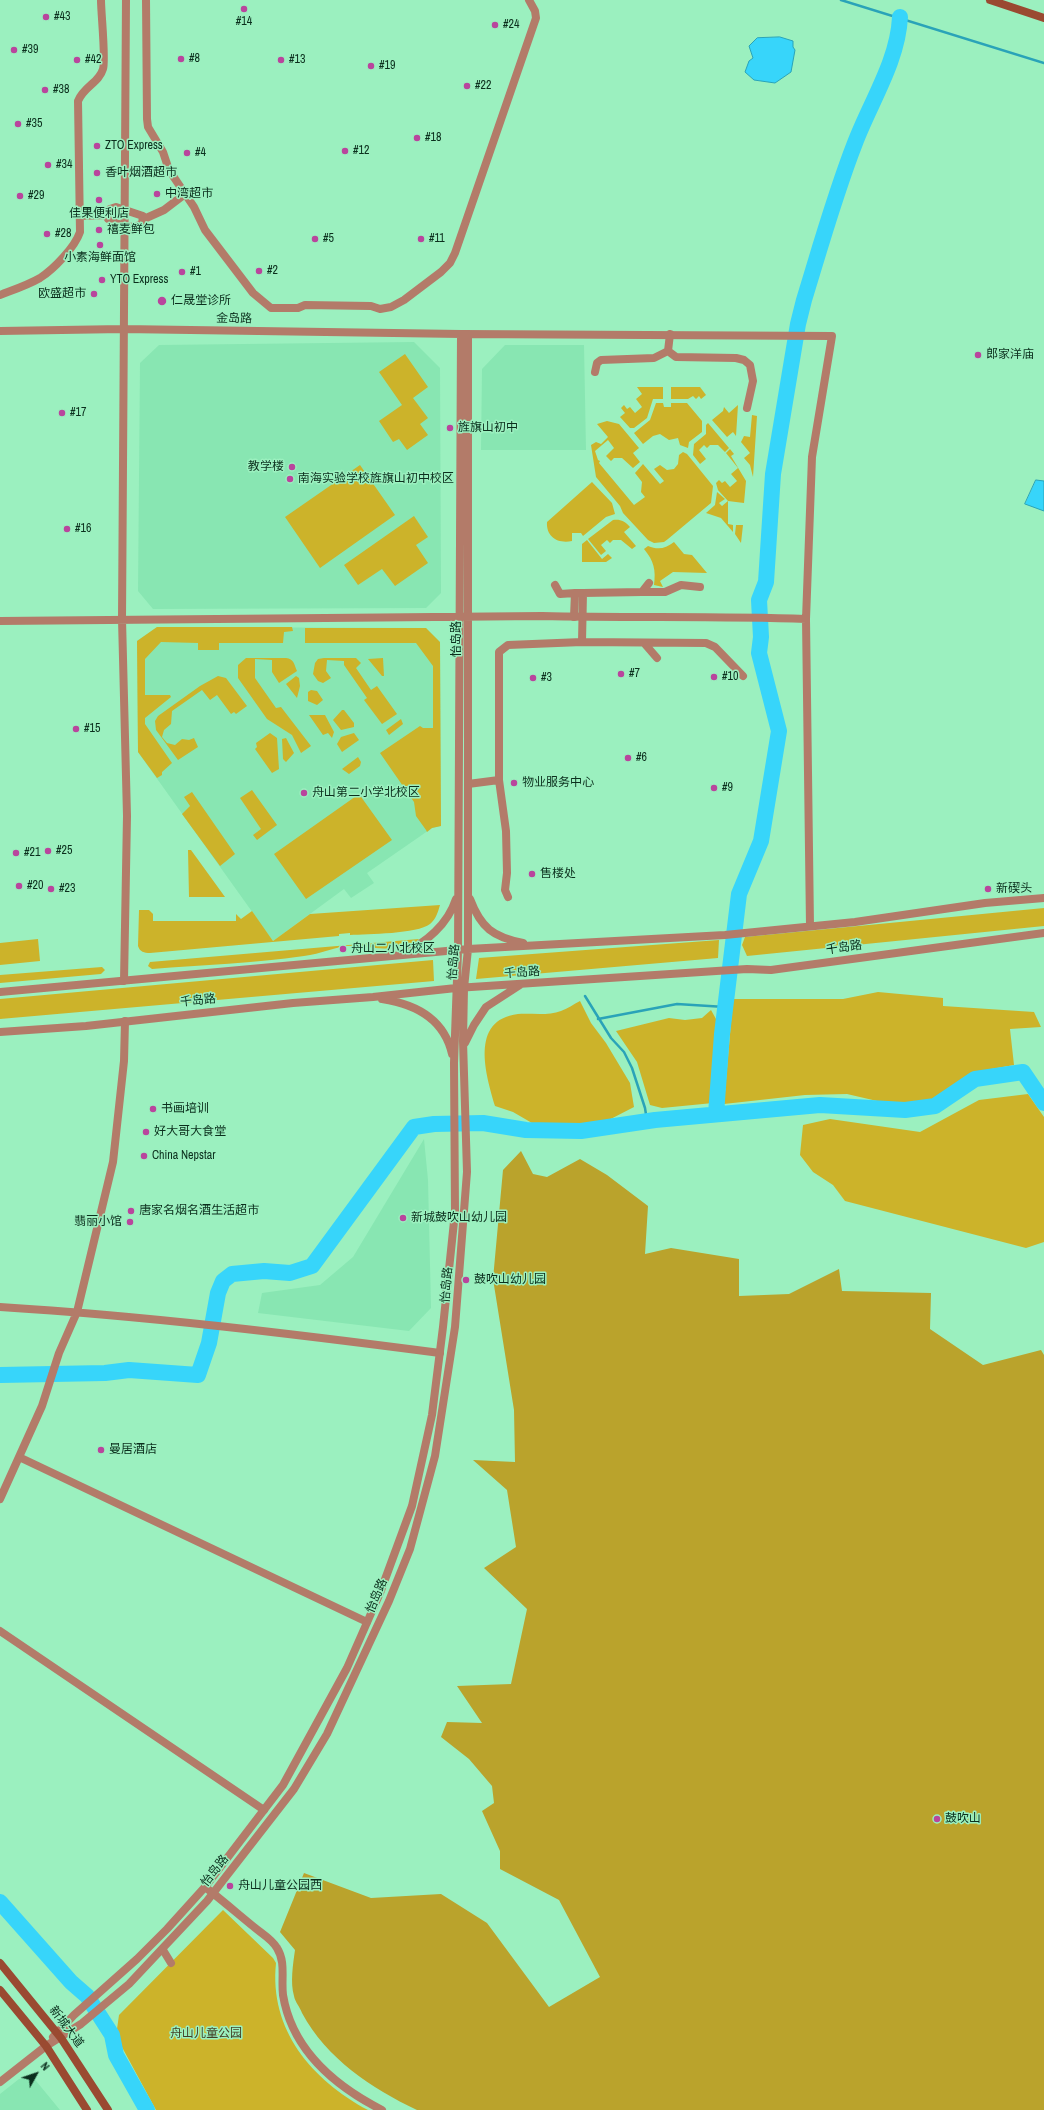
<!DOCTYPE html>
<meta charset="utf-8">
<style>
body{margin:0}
#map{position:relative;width:1044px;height:2110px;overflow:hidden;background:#9bf0bf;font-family:"Archivo Narrow",sans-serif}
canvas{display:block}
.north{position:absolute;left:16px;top:2054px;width:40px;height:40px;-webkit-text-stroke:3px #9bf0bf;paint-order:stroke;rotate:50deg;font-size:11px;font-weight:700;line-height:16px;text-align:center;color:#0b2f1d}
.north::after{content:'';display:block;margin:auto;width:14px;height:18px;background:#0b2f1d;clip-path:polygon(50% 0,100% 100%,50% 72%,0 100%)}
</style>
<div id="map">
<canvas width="1044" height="2110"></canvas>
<div class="north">N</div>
</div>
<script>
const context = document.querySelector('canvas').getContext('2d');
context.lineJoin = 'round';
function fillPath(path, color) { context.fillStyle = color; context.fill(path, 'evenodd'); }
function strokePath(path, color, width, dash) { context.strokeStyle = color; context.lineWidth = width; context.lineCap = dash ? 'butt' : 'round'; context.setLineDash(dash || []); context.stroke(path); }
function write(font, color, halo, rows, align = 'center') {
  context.font = font + ' "Archivo Narrow","Noto Sans SC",sans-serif'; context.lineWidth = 3; context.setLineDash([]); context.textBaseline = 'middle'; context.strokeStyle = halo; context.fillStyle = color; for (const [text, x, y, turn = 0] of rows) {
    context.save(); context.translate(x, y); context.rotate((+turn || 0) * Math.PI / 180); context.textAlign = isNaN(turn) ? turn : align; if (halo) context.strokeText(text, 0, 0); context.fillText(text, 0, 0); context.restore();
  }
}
fillPath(new Path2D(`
 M414,342L440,368L441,593L426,608L153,609L138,591L140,363L159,345Z
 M505,345H584L586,450H481L482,369Z
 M157,627L426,628L440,642L441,826L432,828L367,873L374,883L351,898L344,889L273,941L138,752L137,641Z
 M424,1139L428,1180L431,1308L409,1331L258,1313L262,1293L320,1285L353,1257Z
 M32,2076L60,2110H0V2094L19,2079Z`), '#88e6b2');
fillPath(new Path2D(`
 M405,354L428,387L413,398L428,418L420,424L428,435L407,450L399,439L393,442L379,421L402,405L379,372Z
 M637,387H663V399H653L647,418L634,428H630L620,417L625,413L621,408L624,405L627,409L630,407L635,413L642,407L636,399L642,394Z
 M671,387H700L706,395L701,399L699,396L696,399L693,396L688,399H671Z
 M656,403H663L664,407H671V403H687L702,421V432L689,442L688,448L680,445L678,438L669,440L660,434L653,436L643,444L634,433L650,420Z
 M738,405L736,436L733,432L727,437L712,420L723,411L724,407L729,413Z
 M752,415L757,416L753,477L750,465L744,458L750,453L741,442L744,436L750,437Z
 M607,421L619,424L639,448L633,453L640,462L633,468L622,458H614L611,461L606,456L614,448L608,440L595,451L598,460L600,461L599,463L634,505L645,497L641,492L642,482L635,473L643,464L660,484L664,481L654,469L660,465L667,470L674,469L678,464L679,455L683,452L687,454L713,486L711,503L668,539L664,542L654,543L648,540L623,513L620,506L596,477L591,445L596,442L601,444L608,437L597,424Z
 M708,423L729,448L725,452L718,445H710L707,448L704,445L699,450L706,459L700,464L693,455L694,444L706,434V425Z
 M730,449L734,454L731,456L746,481L744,503L728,501V524L733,525V532L721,518L706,513L715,505L717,492L725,499L719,503L722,506L728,501L718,490L716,483L719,480L722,483L725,481L730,487L737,481L731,474L738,468L726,453Z
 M360,465L395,515L320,568L285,517Z
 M592,482L612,503L615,514L606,517L583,536L581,533H572V541C558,544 546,537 547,522Z
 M414,516L428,537L416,545L428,563L395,586L382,569L358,585L344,565Z
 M613,520C620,519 625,521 630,527L624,532L636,546L632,549L621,540H613L610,543L607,540L601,545L606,551L601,555L588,539Z
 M736,525H743L741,543L735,534Z
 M587,540L602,559L608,554L612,558L606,562H582V544Z
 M674,542L684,554L692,555L707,573L673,572L660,581L663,587L654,585C656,570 654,561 644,549L648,546C658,550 665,549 674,542Z
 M157,627H292L293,631L284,632L283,643H219V650H198V643L161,642L145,659V695H170L171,697L145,718V724L172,763L162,772V775L157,778L138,752L137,641Z
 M305,628H426L440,642L441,826L432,828L427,832L426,830L416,816L414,802L380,753L420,726L423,728H433V666L416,643H305Z
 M246,658H286C294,659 294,664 297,671L279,683L272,672V660L255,659V678L276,708L281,707L311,746L301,753L292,735L267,719L238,678V665Z
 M324,658H356L361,663L356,668L371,690L377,686L397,714L382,724L364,700L367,698L344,665V661L327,660L326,671L331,678L323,683L318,681L313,674L315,663L318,659Z
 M383,658L384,676H382L368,659Z
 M218,676L226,678L247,706L236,714L234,712L231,714L217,695L210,700L202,690L172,711L171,724L164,730L162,737L167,743L175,745L182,739L189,740L194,738L198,747L178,760L156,730L155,721L158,716L200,686Z
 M296,676L299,678L300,686L297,698L286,684Z
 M311,690L317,691L323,700L317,705L308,701V692Z
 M342,710H344L354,723V727L341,730L333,720Z
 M309,715H325L334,732L332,738L328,733L323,735Z
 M401,719L403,724L389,735L386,730Z
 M270,733L277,738L279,769L272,773L255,749L257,747L256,743Z
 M354,733L359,740L342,752L337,744L341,737Z
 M286,738L294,753L286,762L283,759L282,739Z
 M358,757L361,762L360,766L349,774L342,769Z
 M252,790L277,825L257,840L253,835L261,829L240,798Z
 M192,792L235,854L220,866L182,814L190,806L184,797Z
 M359,794L392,840L306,899L274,854Z
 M188,850H191L225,897H189Z
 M440,905C438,912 436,919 430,924C417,934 368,934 350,935V933L339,934V936L150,953C144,953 140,952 138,946L139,910H149L153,914V921H236V914L241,919L252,911L273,941L310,914Z
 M1044,908V926L747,956L742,945L745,937Z
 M38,939L40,961L0,965V943Z
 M419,939C409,953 373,948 358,946C340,944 322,954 304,956C254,963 203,965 152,969L148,966L150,962Z
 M719,940L718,958L476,979L479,958Z
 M433,960L434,981L0,1019V999Z
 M102,967L105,970L101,974L0,983V975Z
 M878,992L943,998V1006L1034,1012L1041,1027L1010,1029L1014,1065L975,1072L935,1101L890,1104L847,1094L805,1095L724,1104L733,999H843Z
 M580,1001L591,1023L606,1043L630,1083L634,1107L599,1125L563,1127L532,1123L513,1112L495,1106C486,1075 469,1020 518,1014C531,1013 548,1016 561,1011C567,1009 574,1004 580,1001Z
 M711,1010L716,1019L717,1029L713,1103L662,1108L650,1105L637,1062L616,1031L669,1018L685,1020L702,1018Z
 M1028,1094L1044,1117V1242L1026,1248L845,1201L833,1185L813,1172L800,1155L803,1125L830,1119L920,1132L979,1100Z
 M223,1910L273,1958L276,1963C269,2030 312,2080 368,2110H156L116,2036L119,2015Z`), '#ccb32a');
fillPath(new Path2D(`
 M521,1151L533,1174L547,1177L580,1159L607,1175L648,1206L645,1254L671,1248L739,1259V1296L789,1294L839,1269L842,1291L931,1293L930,1329L983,1365L1041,1350L1044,1355V2110H417C371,2088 327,2059 302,2013C300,2007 295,2002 294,1996C290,1983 293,1964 295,1950L280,1932L304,1873L371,1898L441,1894L487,1923L549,2007L600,1977L559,1900L500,1869V1851L482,1811L494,1803L492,1786L469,1759L441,1737L447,1722L482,1723L457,1686L511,1684L527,1609L484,1568L516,1547L507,1490L473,1460L515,1462L514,1410L493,1279L503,1170Z`), '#baa32c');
const water = new Path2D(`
 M780,37L793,41V47L795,50L791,72L775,83L754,80L745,72L749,61L753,58L749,46L757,38Z
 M1036,480L1044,481V511L1025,504Z`);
fillPath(water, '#37d5fa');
strokePath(water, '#2aa3b8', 1);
strokePath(new Path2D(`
 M841,0L1044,63
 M585,996L611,1038L624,1052L632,1068L645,1108L647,1121
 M598,1019L677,1004L725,1007`), '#2aa3b8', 2.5);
strokePath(new Path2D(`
 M716,1114L722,1034L739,894L761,841L779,731L759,653L761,637L759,600L766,582L773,474L798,324L804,300C820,248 835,194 855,143C870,103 898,61 900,17
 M0,1375L105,1373L129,1370L198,1375L209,1343L218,1293L223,1281L232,1274L264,1271L290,1273L312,1266L414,1127L434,1124L483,1123L526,1130L581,1131L655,1120L820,1105L905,1110L935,1106L975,1079L1023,1072L1044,1103
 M0,1902L71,1982L87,1996L112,2035L116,2055L147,2110`), '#37d5fa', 16);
strokePath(new Path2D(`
 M146,0L147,119L148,127L163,152L169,170L194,207L205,230L253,293L271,308H298L305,305L371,306L380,309L391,307L404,300L441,272L450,263L455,253L536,18L535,11L529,0
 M116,207L143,216L142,224C130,230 120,225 108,219L106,215L110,209Z
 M80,216L106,215
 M144,219L164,210L185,194
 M0,295C13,290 28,285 40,278C54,269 75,247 80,232L78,101C84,86 99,83 103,69C106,60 101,13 101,0
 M670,334L668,351L676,357L736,358L744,360L750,365L753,381L747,408
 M595,372L597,363L601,360L654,358L668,351
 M555,585L560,594L575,593
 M642,592H665L681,585L700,587
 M583,593L642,592L649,583
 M582,642L706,643L715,647L743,676
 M644,643L657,658
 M499,780V652L508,645L582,642L583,593H575L574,617
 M468,784L499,780L506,831L507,873L505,890L508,897
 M0,1307C147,1316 294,1334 440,1353
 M19,1457L367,1622
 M0,1499L42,1406L59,1353L77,1312L113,1162L124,1061L125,1021
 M0,1631L264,1810
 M205,1887C222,1900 238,1914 254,1927C261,1933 272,1939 277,1948C286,1962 281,1979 283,1995C292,2050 335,2086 382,2110
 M163,1950L171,1963`), '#b37b69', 8);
strokePath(new Path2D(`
 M0,331L123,329L461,334L832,336L812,457L806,619L810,926
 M0,621L542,616C630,618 718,616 806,619
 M470,899C481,928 493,937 523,943
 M403,953C426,943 448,924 456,899
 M124,981L127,816L122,619L126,0
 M0,992L468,949L725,935L855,922L985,903L1044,898
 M382,999C415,1004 444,1018 452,1054
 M0,1032L86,1026L293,1003L373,997L456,988L747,969L771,970L1044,933
 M465,1043L474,1025L486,1007L520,985
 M53,2037L74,2015L137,1959L167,1929L205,1887L283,1785L347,1668L380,1593L412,1506L432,1415L443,1327L455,1212L454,1063L458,951L461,334
 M0,2082L46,2046L81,2024L129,1984L207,1901L294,1789L327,1734L389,1601L410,1549L435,1456L455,1327L467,1172L463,1041L464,988L468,949V334`), '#b37b69', 8);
strokePath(new Path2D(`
 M990,0L1044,18
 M0,1963L61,2038L108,2110
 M0,1990L46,2046L87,2110`), '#9a4a31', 8);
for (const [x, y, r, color] of [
 [244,9,4,"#b9459d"],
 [46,17,4,"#b9459d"],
 [495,25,4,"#b9459d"],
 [14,50,4,"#b9459d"],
 [181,59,4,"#b9459d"],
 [77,60,4,"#b9459d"],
 [281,60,4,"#b9459d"],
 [371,66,4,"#b9459d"],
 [467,86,4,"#b9459d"],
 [45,90,4,"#b9459d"],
 [18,124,4,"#b9459d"],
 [417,138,4,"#b9459d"],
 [97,146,4,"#b9459d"],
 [345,151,4,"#b9459d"],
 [187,153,4,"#b9459d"],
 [48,165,4,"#b9459d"],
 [97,173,4,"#b9459d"],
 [157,194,4,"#b9459d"],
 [20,196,4,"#b9459d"],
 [99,200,4,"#b9459d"],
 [99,230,4,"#b9459d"],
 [47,234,4,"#b9459d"],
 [315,239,4,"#b9459d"],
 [421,239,4,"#b9459d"],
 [100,245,4,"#b9459d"],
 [259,271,4,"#b9459d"],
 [182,272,4,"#b9459d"],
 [102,280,4,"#b9459d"],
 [94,294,4,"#b9459d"],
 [162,301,5,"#b9459d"],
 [978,355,4,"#b9459d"],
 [62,413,4,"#b9459d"],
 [450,428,4,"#b9459d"],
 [292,467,4,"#b9459d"],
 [290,479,4,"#b9459d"],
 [67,529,4,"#b9459d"],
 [621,674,4,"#b9459d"],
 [714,677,4,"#b9459d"],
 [533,678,4,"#b9459d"],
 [76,729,4,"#b9459d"],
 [628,758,4,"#b9459d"],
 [514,783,4,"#b9459d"],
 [714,788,4,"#b9459d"],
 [304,793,4,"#b9459d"],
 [48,851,4,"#b9459d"],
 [16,853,4,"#b9459d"],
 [532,874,4,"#b9459d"],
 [19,886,4,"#b9459d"],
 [51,889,4,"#b9459d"],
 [988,889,4,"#b9459d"],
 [343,949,4,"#b9459d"],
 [153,1109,4,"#b9459d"],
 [146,1132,4,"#b9459d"],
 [144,1156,4,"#b9459d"],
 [131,1211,4,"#b9459d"],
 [403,1218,4,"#b9459d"],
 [130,1222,4,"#b9459d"],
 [466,1280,4,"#b9459d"],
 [101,1450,4,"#b9459d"],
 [937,1819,4,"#b9459d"],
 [230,1886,4,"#b9459d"]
]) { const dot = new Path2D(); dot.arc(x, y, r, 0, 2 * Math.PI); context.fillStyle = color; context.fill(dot); strokePath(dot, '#9bf0bf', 1.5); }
write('12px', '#0b2f1d', '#9bf0bf', [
 ["#43",54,17],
 ["#14",244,22,"center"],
 ["#24",503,25],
 ["#39",22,50],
 ["#8",189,59],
 ["#42",85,60],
 ["#13",289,60],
 ["#19",379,66],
 ["#22",475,86],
 ["#38",53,90],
 ["#35",26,124],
 ["#18",425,138],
 ["ZTO Express",105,146],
 ["#12",353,151],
 ["#4",195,153],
 ["#34",56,165],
 ["香叶烟酒超市",105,173],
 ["中湾超市",165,194],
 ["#29",28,196],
 ["佳果便利店",99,214,"center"],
 ["禧麦鲜包",107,230],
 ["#28",55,234],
 ["#5",323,239],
 ["#11",429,239],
 ["小素海鲜面馆",100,258,"center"],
 ["#2",267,271],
 ["#1",190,272],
 ["YTO Express",110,280],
 ["欧盛超市",86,294,"right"],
 ["仁晟堂诊所",171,301],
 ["郎家洋庙",986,355],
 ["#17",70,413],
 ["旌旗山初中",458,428],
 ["教学楼",284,467,"right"],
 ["南海实验学校旌旗山初中校区",298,479],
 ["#16",75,529],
 ["#7",629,674],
 ["#10",722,677],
 ["#3",541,678],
 ["#15",84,729],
 ["#6",636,758],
 ["物业服务中心",522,783],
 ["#9",722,788],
 ["舟山第二小学北校区",312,793],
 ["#25",56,851],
 ["#21",24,853],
 ["售楼处",540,874],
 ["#20",27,886],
 ["#23",59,889],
 ["新碶头",996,889],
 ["舟山二小北校区",351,949],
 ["书画培训",161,1109],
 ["好大哥大食堂",154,1132],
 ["China Nepstar",152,1156],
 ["唐家名烟名酒生活超市",139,1211],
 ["新城鼓吹山幼儿园",411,1218],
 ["翡丽小馆",122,1222,"right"],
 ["鼓吹山幼儿园",474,1280],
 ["曼居酒店",109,1450],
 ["鼓吹山",945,1819],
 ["舟山儿童公园西",238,1886]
], 'left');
write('12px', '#0b2f1d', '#9bf0bf', [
 ["金岛路",234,319,1],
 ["怡岛路",457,639,-90],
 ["千岛路",844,948,-8],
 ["怡岛路",454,962,-85],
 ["千岛路",522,973,-4],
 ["千岛路",198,1001,-6],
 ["怡岛路",447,1285,-85],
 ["怡岛路",377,1596,-67],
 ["怡岛路",215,1871,-52],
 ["新城大道",66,2027,53]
]);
write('12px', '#443f26', '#9bf0bf', [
 ["舟山儿童公园",206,2034]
]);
</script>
